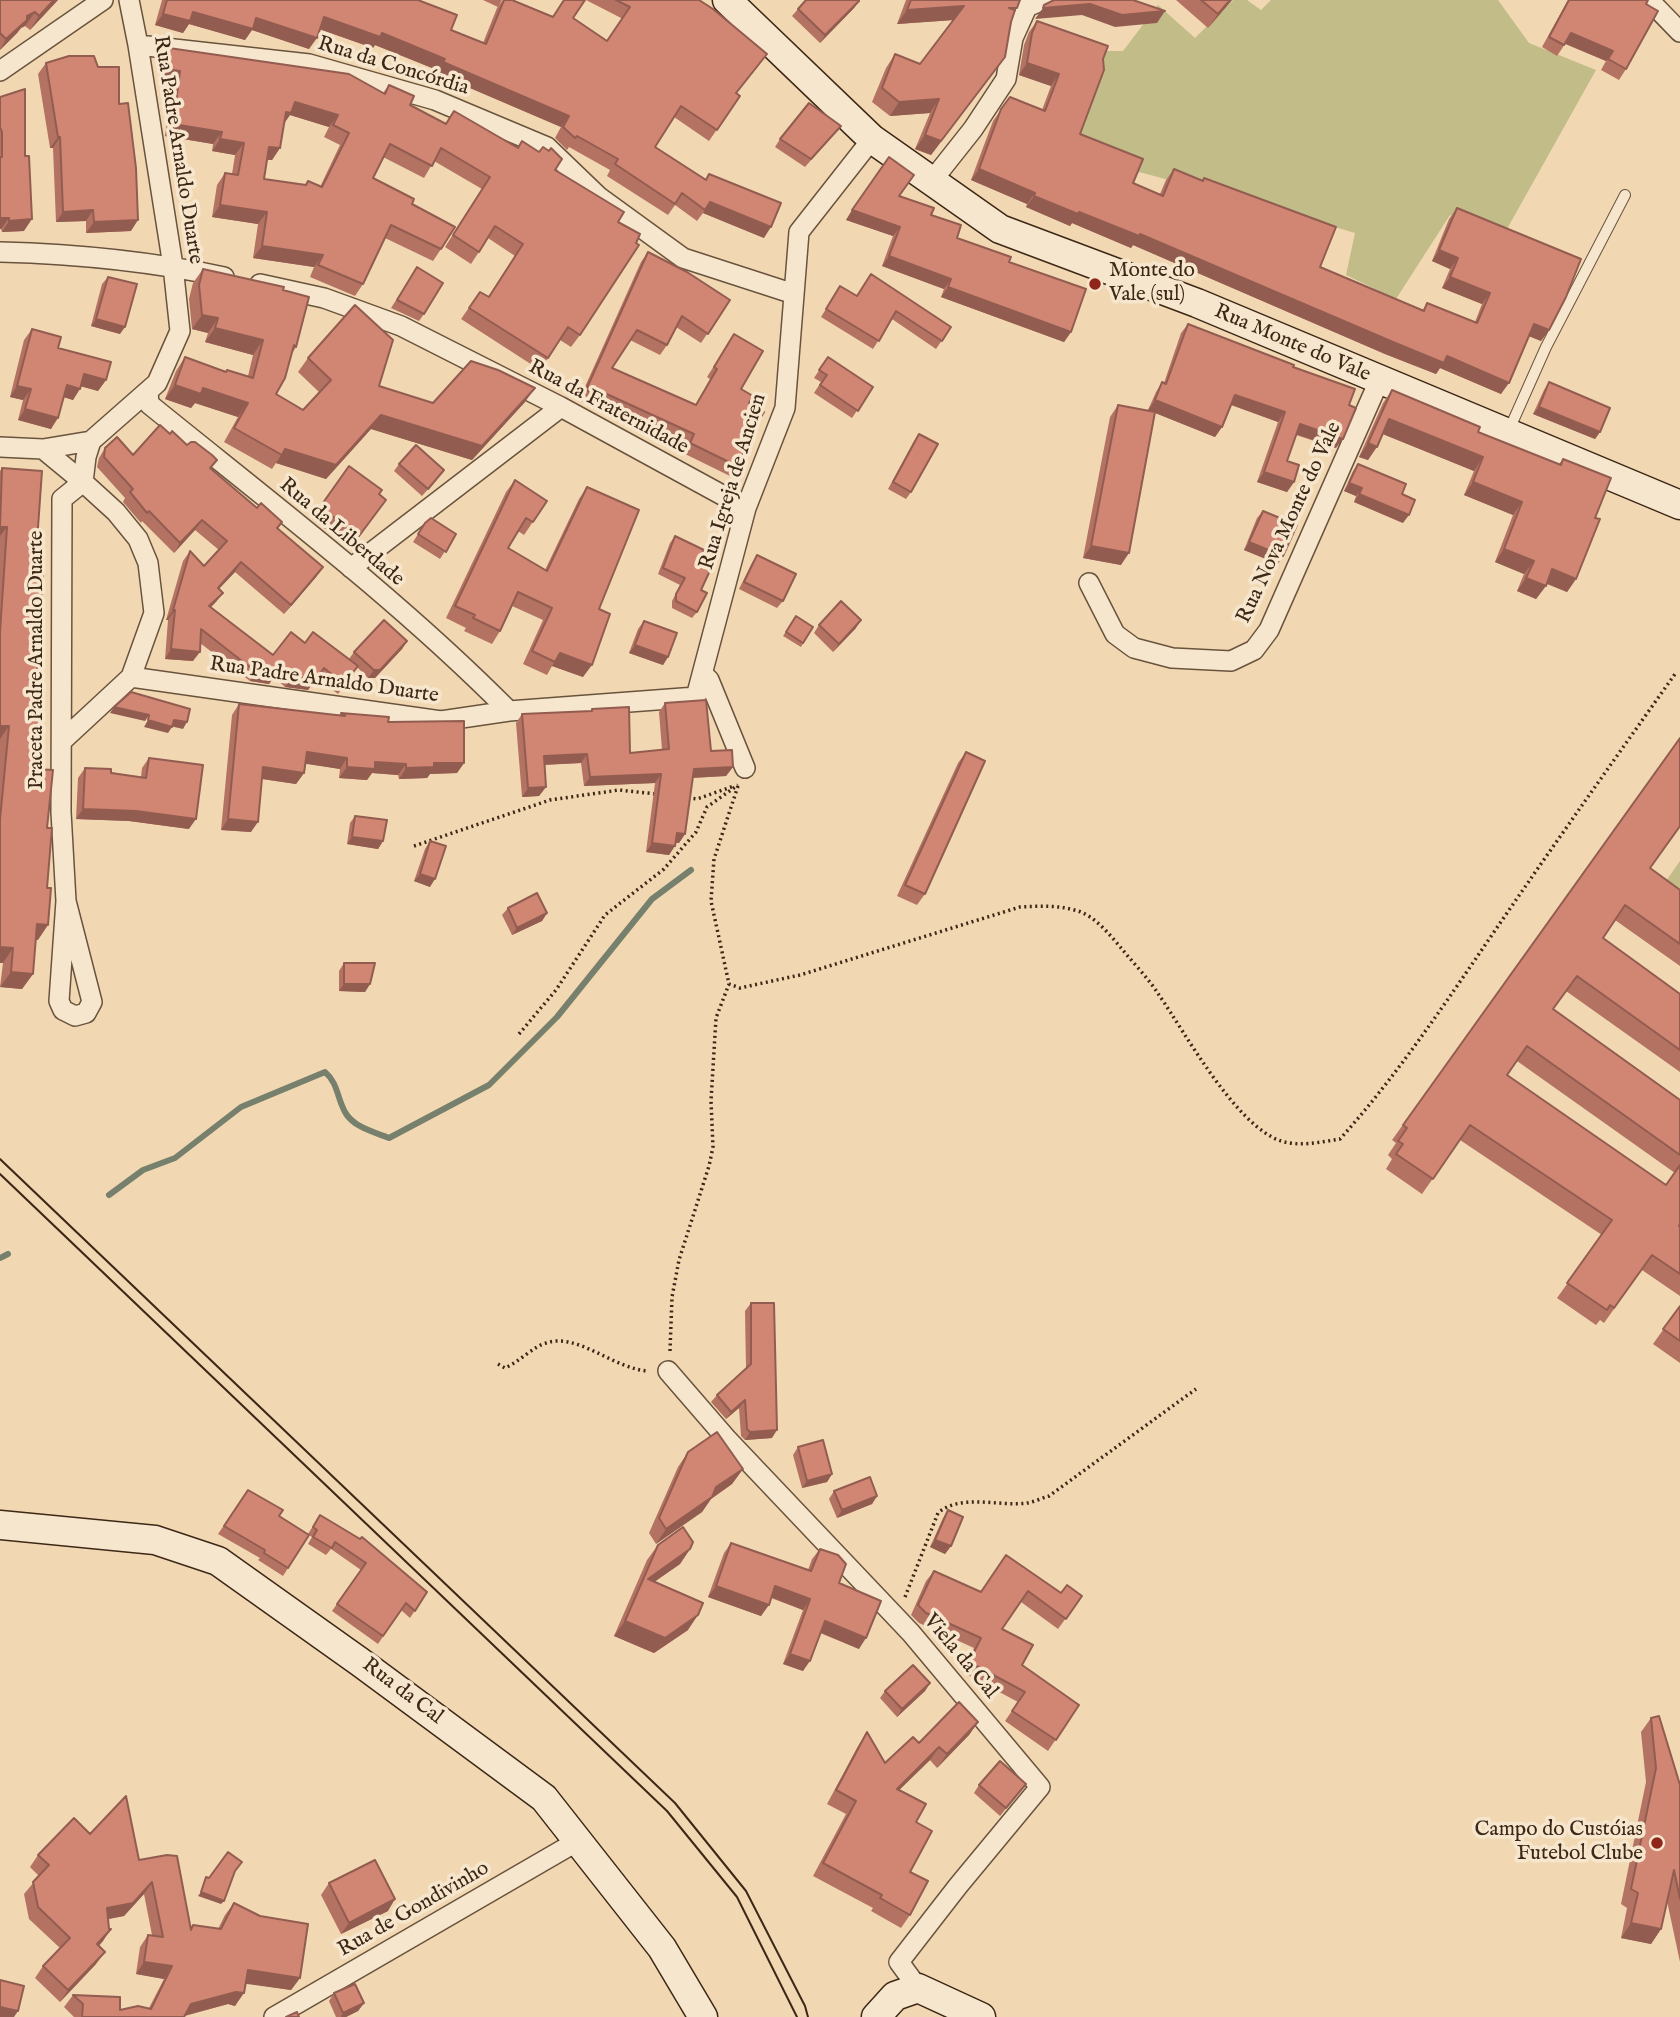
<!DOCTYPE html>
<meta charset="utf-8">
<style>
body{margin:0}
canvas{display:block;background:#f1d8b2}
</style>
<canvas width="1680" height="2017"></canvas>
<script>
const context = document.querySelector('canvas').getContext('2d');
context.lineJoin = 'round';
function fillPath(path, color) { context.fillStyle = color; context.fill(path, 'evenodd'); }
function strokePath(path, color, width, dash) { context.strokeStyle = color; context.lineWidth = width; context.lineCap = dash ? 'butt' : 'round'; context.setLineDash(dash || []); context.stroke(path); }
function write(font, color, halo, rows, align = 'center') {
  context.font = font + ' "IM FELL English",serif'; context.lineWidth = 7; context.setLineDash([]); context.textBaseline = 'middle'; context.strokeStyle = halo; context.fillStyle = color; for (const [text, x, y, turn = 0] of rows) {
    context.save(); context.translate(x, y); context.rotate((+turn || 0) * Math.PI / 180); context.textAlign = isNaN(turn) ? turn : align; if (halo) context.strokeText(text, 0, 0); context.fillText(text, 0, 0); context.restore();
  }
}
fillPath(new Path2D(`
 M1233,0H1247L1261,10L1271,0H1498L1529,43L1596,70L1507,229L1450,215L1396,299L1346,275L1355,233L1234,197L1074,155L1093,51H1123L1158,5L1195,38Z
 M1680,861V906L1659,891Z`), '#c1bc88');
strokePath(new Path2D(`
 M109,1195L143,1170L175,1158L241,1107L325,1072C338,1083 337,1098 345,1112C353,1127 374,1132 389,1138L489,1085L557,1017L652,899L691,870
 M0,1258L8,1254`), '#76806c', 6);
const lane = new Path2D(`
 M1509,430L1546,347L1625,195`);
const street = new Path2D(`
 M129,0L138,45L173,266L180,331L157,383L91,441L86,457L83,482L116,512L138,539L148,563L154,613L131,677L441,721L509,711L696,697L746,508L785,408L799,232L872,139
 M1649,0L1680,32
 M138,45L309,64L435,100L547,147L599,197L683,258L794,294
 M0,71L103,0
 M931,182L973,129L1006,79L1013,38L1027,7L1043,0
 M0,252C75,254 150,261 224,277
 M260,284L324,298L401,326L561,407L746,508
 M148,391L149,404C271,503 398,599 509,711
 M0,447L43,449L91,441
 M43,449L83,482L62,499L61,812L66,901L59,1001L63,1010L75,1016L86,1013L92,1002L66,901
 M351,568L561,407
 M1089,583L1115,634L1134,648L1172,658L1231,661L1254,650L1269,630L1379,381
 M703,674L709,680L745,768
 M62,741L131,677
 M668,1371L726,1438L911,1633L1040,1787L958,1886L899,1962L918,1988
 M274,2017L576,1842`);
const secondary = new Path2D(`
 M727,0L872,139L1000,229L1197,303L1680,505
 M0,1525L155,1540L218,1561L360,1662L544,1798L662,1948L703,2017
 M876,2017L895,1996L918,1988L981,2017`);
strokePath(lane, '#6a533d', 12);
strokePath(street, '#6a533d', 22);
strokePath(secondary, '#3d2716', 31);
strokePath(new Path2D(`
 M738,786L714,859L711,901L729,984L740,988L800,975L1020,907C1040,906 1059,905 1078,911C1096,917 1110,935 1122,949C1134,964 1149,979 1159,995C1186,1034 1236,1126 1281,1141C1300,1147 1321,1142 1340,1139C1402,1070 1454,990 1507,913C1562,833 1619,753 1675,674
 M688,798L697,799L734,786
 M414,846L550,800L619,790L656,794
 M519,1034L556,990L605,915L664,869L696,832L707,807L738,785
 M670,1351L672,1297L679,1260L709,1166L713,1147L711,1101L716,1018L729,984
 M498,1364L505,1368C519,1362 534,1346 546,1343C578,1332 615,1370 649,1371
 M905,1597L938,1513C961,1493 999,1507 1027,1503C1034,1502 1042,1498 1049,1496L1196,1389`), '#3d2716', 3.5, [2, 3.5]);
strokePath(lane, '#f6e6cd', 10);
strokePath(street, '#f6e6cd', 19);
strokePath(secondary, '#f6e6cd', 28);
strokePath(new Path2D(`
 M0,1159L675,1803L746,1891L805,2006L808,2017
 M0,1174L667,1811L737,1897L797,2017`), '#3d2716', 2);
fillPath(new Path2D(`
 M0,0H58L30,30L25,26L21,28L17,33L0,50Z
 M162,0H418L451,30L483,43L497,8L503,0H512L553,17L573,18L607,41L623,19L586,0H699L759,65L737,93L740,96L709,141L674,117L655,147L706,179L709,174L764,238L703,213L697,221L675,205L668,215L607,176L610,170L569,147L567,150L555,138L561,127L435,73L437,70L375,45L373,48L320,29L309,49L252,30L245,40L189,24L183,33L155,25Z
 M483,0H502L498,7Z
 M906,0H1020L1011,22L1005,57L931,155L915,149L930,113L890,116L872,102L886,68L895,54L920,64L953,20L897,24Z
 M1176,0H1232L1208,28Z
 M1568,0H1648L1626,69L1619,80L1601,70L1606,61L1565,44L1557,56L1542,47Z
 M859,1L854,8L820,43L792,16L798,9Z
 M1037,21L1103,59L1080,134L1133,183L1160,194L1166,180L1174,169L1202,181L1204,178L1320,267L1422,311L1427,303L1475,322L1482,304L1442,288L1450,269L1432,261L1449,219L1457,208L1549,330L1541,341L1529,336L1501,394L1440,368L1436,374L1385,354L1133,245L1131,248L1072,223L1070,226L1026,207L1027,204L971,180L993,121L1010,97L1042,110L1051,86L1019,75L1024,45L1029,32Z
 M169,48L383,93L389,85L410,105L445,124L454,111L555,170L618,222L580,335L571,347L560,340L540,370L461,319L480,292L488,297L515,256L488,238L471,264L445,247L482,189L434,161L424,178L383,157L373,178L412,204L441,249L433,261L385,238L363,284L355,296L310,277L314,267L253,258L258,224L212,217L217,185L225,173L232,174L235,155L212,151L213,144L165,136L172,83L158,81L161,60ZM290,115L329,127L324,137L340,145L320,187L308,181L305,185L264,179L267,160H272L280,148L284,123Z
 M46,63L98,67L119,104L131,231L86,233V221L56,222L53,148H50L38,74Z
 M0,97L24,231L2,232L1,229H0Z
 M835,133L805,167L775,147L780,139Z
 M889,157L900,196L931,215L957,238L1071,332L1064,342L941,297L944,289L882,266L893,236L846,220Z
 M648,252L730,300L701,343L676,327L667,345L660,355L630,340L612,368L696,405L710,379L707,377L734,334L741,389L749,403L748,439L737,466L730,476L683,453L687,444L591,400L588,404L579,400L641,262Z
 M203,269L283,290L296,347L291,355L276,394L303,410L319,392L298,372L308,358L379,386L433,403L525,402L472,460L371,429L326,479L276,463L272,469L224,442L238,417L195,403L191,408L165,399L176,371L185,357L225,372L227,370L248,376L253,355L205,342L208,333L192,329L189,299L193,283Z
 M412,275L424,314L419,321L391,308Z
 M108,277L120,334L91,326L102,284Z
 M840,286L856,296L951,327L936,349L892,319L873,349L821,317Z
 M1188,324L1293,367L1336,448L1296,435L1287,461L1294,482L1287,492L1257,482L1278,422L1231,405L1222,427L1215,437L1155,413L1121,565L1083,558L1110,417L1118,405L1155,412L1148,410L1156,392L1162,382L1164,383L1181,333Z
 M32,329L106,380L98,391L81,386L73,400L64,397L51,429L18,420L23,400L10,397L24,340Z
 M828,357L873,387L852,418L814,393L821,382L814,378Z
 M1549,382L1600,432L1595,439L1533,414L1544,390Z
 M1392,390L1478,432L1559,464L1563,459L1595,518L1576,579L1567,592L1547,584L1536,599L1517,591L1524,574L1495,562L1513,515L1464,495L1474,471L1383,434L1368,460L1359,457L1383,403Z
 M170,434L257,508L282,522L278,529L316,577L284,614L235,572L219,589L223,593L211,607L273,655L305,643L349,659L354,652L407,641L402,649L375,678H368L357,667L338,694L317,678L308,690L285,687L274,677L269,684L250,681L200,643L193,661L165,659L168,620H166L183,561L190,551L204,566L219,550L195,530L174,553L142,521L141,523L123,502L125,498L97,467L99,458L105,448L133,455Z
 M919,434L911,492L906,499L888,489L914,441Z
 M399,464L439,477L422,496L394,471Z
 M1358,464L1403,523L1354,502L1356,496L1344,491L1353,471Z
 M349,466L386,500L351,548L312,519Z
 M2,468L36,556L34,719L36,769L47,828L38,940H36L33,974L22,989L0,987L3,963H0V471Z
 M515,480L547,501L524,535L518,531L508,548L545,570L579,499L587,487L599,609L583,677L552,666L547,675L523,664L543,620L512,606L500,631L492,644L464,631L466,628L446,618L506,492Z
 M1263,511L1278,564L1244,550L1257,518Z
 M425,523L456,534L440,559L413,542Z
 M675,536L700,558L701,590L697,612L692,618L672,608V601L680,585L658,574L670,543Z
 M757,555L783,601L777,608L739,589L752,563Z
 M796,616L813,627L801,647L783,636Z
 M644,621L668,657L663,665L629,653L638,629Z
 M819,625L856,628L833,652L814,633Z
 M665,703L711,751L733,767L726,776L693,778L685,834L679,843H676L669,855L646,852L655,783L584,786L581,763L544,765L546,787L539,796L522,797L516,723L522,714L590,711L592,709L630,753L662,750L659,712Z
 M239,704L339,715L341,713L388,722L464,763L457,773L430,774L427,778L399,779L398,775L372,773L367,780L339,778L340,769L305,763L304,773L296,784L262,779L251,832L221,830L232,715Z
 M1680,738L1650,868L1680,890V966L1615,920L1603,938L1680,994V1072L1566,991L1553,1009L1680,1100V1224L1679,1226H1680V1296L1642,1270L1604,1323L1600,1320L1596,1325L1557,1298L1602,1235L1460,1140L1422,1194L1386,1169L1392,1159L1388,1155L1396,1143L1392,1140ZM1517,1061L1675,1173L1666,1185L1507,1076Z
 M966,752L925,894L917,905L897,896L958,763Z
 M149,758L189,829L129,821L76,819L78,778L85,768L141,777L142,768Z
 M355,816L383,841L378,849L347,844L350,823Z
 M430,841V887L414,881L425,849Z
 M508,908L547,913L542,921L512,935L502,915Z
 M344,963L370,984L365,992L339,991V971Z
 M751,1303L772,1438L745,1440L741,1436L739,1408L726,1419L711,1402L717,1395L746,1369L745,1311Z
 M1680,1306V1363L1653,1344Z
 M798,1447L832,1474L827,1482L802,1488L793,1455Z
 M688,1452L743,1469L732,1484L711,1499L702,1512L656,1544L649,1533L678,1467Z
 M248,1490L279,1516L308,1534L320,1515L427,1592L410,1618L401,1610L378,1644L332,1611L361,1570L331,1549L326,1555L308,1544L312,1537L309,1535L283,1576L258,1560L260,1558L218,1534Z
 M834,1491L877,1496L872,1504L837,1518L829,1499Z
 M948,1510L951,1546L945,1554L930,1547L943,1518Z
 M731,1543L808,1570L812,1559L820,1549L839,1583L859,1649L820,1633L803,1671L783,1664L803,1610L771,1598L761,1616L708,1597L724,1553Z
 M658,1545L690,1549L680,1564L654,1582L688,1630L654,1653L614,1636L647,1560Z
 M1006,1555L1061,1593L1082,1596L1058,1629L1021,1602L1002,1629L1022,1665L1079,1705L1048,1751L1005,1721L1018,1702L962,1672L974,1648L919,1623L911,1615L926,1581L934,1571L981,1592Z
 M930,1683L925,1691L897,1717L880,1698L885,1691Z
 M1651,1718L1680,1785V1962L1667,1901L1661,1929L1651,1944L1621,1938L1627,1908L1621,1904L1646,1782L1641,1732Z
 M978,1722L969,1735L937,1768L930,1760L899,1790L916,1822L910,1872V1915L901,1928L871,1911L873,1908L813,1876L846,1814L827,1804L858,1746L867,1732L885,1763L919,1743Z
 M1026,1784L1000,1816L974,1793L979,1785Z
 M90,1834L139,1860L191,1928L193,1925L218,1929L225,1915L234,1903L300,1978L291,1990L246,1983L235,2006L228,2004L185,2016L184,2017H74L64,2007L73,1995L120,2010L149,2008L164,1979L136,1974L140,1947L148,1935H152L144,1894L124,1916L108,1919L103,1941L99,1946L96,1964L60,2002L35,1978L43,1966L60,1948L29,1919L24,1894L39,1876L30,1867L38,1855Z
 M329,1883L388,1911L341,1934L321,1895Z
 M334,1993L364,2003L358,2011L346,2017H336L329,2001Z`), '#b47263');
fillPath(new Path2D(`
 M54,0H58L30,30L39,16Z
 M1230,0H1232L1208,28L1218,14Z
 M859,1L854,8L820,43L825,35Z
 M1090,4L1165,11L1157,23L1115,27L1082,15L1035,19L1043,8Z
 M964,6L954,20L897,24L907,10Z
 M35,12L25,26L21,28L17,33L0,50L6,39L27,16Z
 M193,12L256,18L317,38L309,49L252,30L245,40L189,24L183,33L155,25L163,14Z
 M324,17L382,33L445,59L437,70L375,45L373,48L316,28Z
 M1571,33L1613,51L1606,61L1564,43Z
 M1005,57L931,155L915,149L925,135Z
 M443,62L569,116L561,127L435,73Z
 M1027,63L1059,74L1051,86L1019,75Z
 M166,69L180,71L172,83L158,81Z
 M939,99L930,113L890,116L899,102Z
 M295,102L338,115L329,127L290,115L283,125L286,112Z
 M173,124L222,132L213,144L165,136Z
 M58,137H60L53,148H50Z
 M220,139L244,143L235,155L212,151Z
 M269,147L280,148L272,160L261,159Z
 M979,169L1035,193L1027,204L971,180Z
 M1034,196L1140,234L1447,356L1509,383L1501,394L1440,368L1436,374L1385,354L1133,245L1131,248L1072,223L1070,226L1026,207Z
 M710,202L771,227L764,238L703,213Z
 M220,205L267,212L258,224L212,217Z
 M93,210L86,221L56,222L63,212Z
 M852,210L900,227L893,236L846,220Z
 M0,218H9L1,229H0Z
 M32,219L24,231L2,232L9,221Z
 M138,220L131,231L86,233L94,222Z
 M262,246L323,255L314,267L253,258Z
 M1439,250L1458,258L1450,269L1432,261Z
 M889,256L951,279L944,289L882,266Z
 M1450,277L1490,293L1482,304L1442,288Z
 M948,287L1071,332L1064,342L941,297Z
 M202,315L218,318L208,333L192,329Z
 M96,319L125,327L120,334L91,326Z
 M1534,324L1549,330L1541,341L1526,335Z
 M215,328L263,340L253,355L205,342Z
 M84,374L106,380L98,391L76,385Z
 M67,385L80,389L73,400L60,396Z
 M175,385L203,388L248,403L238,417L195,403L191,408L165,399Z
 M17,386L31,389L23,400L10,397Z
 M535,388L525,402L472,460L371,429L326,479L276,463L285,449L381,415Z
 M1235,395L1285,412L1278,422L1229,404Z
 M1155,400L1222,427L1215,437L1148,410Z
 M1539,407L1600,432L1595,439L1533,414Z
 M25,409L58,418L51,429L18,420Z
 M1389,419L1483,457L1474,471L1380,433Z
 M1300,424L1343,439L1336,448L1293,433Z
 M1368,443L1377,447L1368,460L1359,457Z
 M1264,472L1294,482L1287,492L1257,482Z
 M1473,482L1522,502L1513,515L1464,495Z
 M1349,483L1362,488L1356,496L1344,491Z
 M1359,494L1409,515L1403,523L1354,502Z
 M202,520L195,530L174,553L180,543Z
 M0,527H7L0,536Z
 M1249,542L1283,556L1278,564L1244,550Z
 M1091,546L1129,553L1121,565L1083,558Z
 M1504,549L1534,561L1524,574L1495,562Z
 M241,562L235,572L211,597L218,588Z
 M323,567L316,577L284,614L291,605Z
 M1552,569L1576,579L1567,592L1543,582Z
 M1526,578L1546,586L1536,599L1517,591Z
 M223,593L216,602L203,615L209,606Z
 M173,610H175L168,620H166Z
 M861,620L856,628L833,652L839,644Z
 M407,641L402,649L375,678H368L374,670Z
 M635,645L668,657L663,665L629,653Z
 M171,649L200,652L193,661L165,659Z
 M560,653L592,665L583,677L552,666Z
 M280,668L269,684L250,681L256,672Z
 M324,668L308,690L285,687L292,677Z
 M114,707L149,715L145,721L110,713Z
 M148,720L172,727L168,733L144,727Z
 M174,720L187,722L183,729L170,726Z
 M0,726H9L0,739Z
 M307,752L347,758L340,769L300,763Z
 M587,754L581,763L538,765L544,756Z
 M375,762L406,764L398,775L372,773L367,780L339,778L347,767Z
 M434,763H464L457,773L430,774L427,778L399,779L406,768Z
 M263,767L304,773L296,784L256,778Z
 M733,767L726,776L688,778L694,769Z
 M661,774L655,783L584,786L590,777Z
 M546,787L539,796L522,797L528,788Z
 M83,809L136,811L196,819L189,829L129,821L76,819Z
 M228,819L258,822L251,832L221,830Z
 M677,833L685,834L679,843L670,842Z
 M352,837L383,841L378,849L347,844Z
 M652,843L675,846L669,855L646,852Z
 M420,874L435,879L430,887L414,881Z
 M547,913L542,921L512,935L517,928Z
 M37,924L48,925L38,940L27,939Z
 M0,947L13,948L3,963H0Z
 M11,972L33,974L22,989L0,987Z
 M344,984H370L365,992L339,991Z
 M745,1400L739,1408L726,1419L731,1412Z
 M777,1430L772,1438L745,1440L750,1432Z
 M743,1469L732,1484L711,1499L702,1512L656,1544L666,1529L716,1487Z
 M832,1474L827,1482L802,1488L807,1481Z
 M877,1496L872,1504L837,1518L842,1510Z
 M935,1540L951,1546L945,1554L930,1547Z
 M690,1549L680,1564L637,1594L648,1579Z
 M716,1586L769,1605L761,1616L708,1597Z
 M775,1586L810,1599L803,1610L768,1596Z
 M698,1615L688,1630L654,1653L614,1636L625,1621Z
 M825,1621L866,1638L859,1649L817,1631Z
 M790,1654L810,1661L803,1671L783,1664Z
 M930,1683L925,1691L897,1717L902,1709Z
 M978,1722L969,1735L937,1768L947,1754Z
 M939,1747L930,1760L887,1802L897,1789Z
 M152,1882L144,1894L124,1916L98,1921L107,1908Z
 M201,1892L224,1901L221,1904L198,1896Z
 M395,1899L388,1911L341,1934L349,1923Z
 M1631,1923L1661,1929L1651,1944L1621,1938Z
 M111,1929L103,1941L88,1956L97,1944Z
 M105,1952L96,1964L60,2002L68,1990Z
 M144,1962L172,1966L164,1979L136,1974Z
 M248,1970L300,1978L291,1990L240,1983Z
 M236,1992L244,1993L235,2006L228,2004L183,2016L191,2004Z
 M364,2003L358,2011L346,2017H341L343,2013Z
 M0,2007L18,2011L14,2017H0Z`), '#925d50');
const building = new Path2D(`
 M0,0H54L39,16L35,12L27,16V20L6,39L0,33Z
 M167,0H418L457,15L451,30L486,44L504,0H512L553,17L564,0H585L573,18L607,41L630,7L616,0H699L713,9L767,54L736,93L740,96L717,130L681,106L655,147L706,180L709,174L781,203L771,227L710,202L705,210L682,193L675,204L615,164L618,159L577,136L575,138L563,127L569,116L443,62L445,59L382,33L380,37L324,17L317,38L256,18L253,29L193,12L190,21L163,14Z
 M806,0H859V1L825,35L798,9Z
 M911,0H1020L1017,8H1009L1015,10L1011,22L1005,57L941,141L925,135L939,99L899,102L882,88L895,54L920,64L964,6L907,10Z
 M1054,0H1133L1165,11L1122,15L1090,4L1043,8L1044,5Z
 M1201,0H1230L1218,14Z
 M1569,0H1648L1646,4L1658,11L1626,69L1608,59L1613,51L1571,33L1564,45L1549,37Z
 M1037,21L1108,46L1103,59L1104,70L1080,134L1143,159L1133,183L1163,196L1174,169L1203,181L1204,178L1336,227L1320,267L1424,311L1427,303L1477,323L1490,293L1450,277L1458,258L1439,250L1457,208L1581,259L1566,297L1549,330L1534,324L1509,383L1447,356L1444,363L1393,342L1140,234L1139,236L1079,212L1078,214L1034,196L1035,193L979,169L1001,109L1010,97L1045,111L1059,74L1027,63L1032,33Z
 M169,48L349,74L385,94L389,85L414,96L410,105L446,124L454,111L518,148L522,141L539,152L543,147L549,151L551,148L562,159L555,170L624,212L618,222L640,234L636,243L639,245L580,335L568,327L548,358L469,308L480,292L489,297L523,244L495,226L479,252L453,235L490,177L441,148L432,166L390,144L373,178L414,199L412,204L455,227L441,249L391,225L363,284L318,265L323,255L262,246L267,212L220,205L225,173L238,175L244,143L220,139L222,132L173,124L180,71L166,69ZM295,102L338,115L333,125L349,133L322,187L308,181L306,185L264,179L269,147L280,148L286,112L291,113Z
 M69,56H94L98,67H119V104L128,103L136,168L138,220L94,222L93,210L63,212L60,137H58L46,63Z
 M25,89V156H29L32,219L9,221V218H0V157H2V132L0,127V97Z
 M809,103L841,126L811,159L780,139Z
 M889,157L914,175L899,196L934,208L931,215L961,225L957,238L1011,257L1009,262L1086,289L1071,332L948,287L951,279L889,256L900,227L852,210Z
 M648,252L687,272L730,300L708,334L682,316L667,345L637,330L612,368L696,405L717,369L714,367L734,334L763,351L741,389L753,396L749,403L764,412L748,439L750,440L737,466L690,443L694,434L598,390L595,395L586,390Z
 M417,267L443,283L424,314L397,300Z
 M203,269L284,287L283,290L309,297L296,347L294,345L285,378L276,394L303,410L331,380L308,358L355,305L393,340L379,386L433,403L471,361L498,370L535,388L482,446L381,415L336,465L285,449L282,455L234,428L248,403L203,388L201,394L175,385L185,357L226,372L227,370L253,378L263,340L215,328L218,318L202,315L199,285Z
 M871,274L951,327L942,341L896,311L879,341L826,309L840,286L857,296Z
 M108,277L137,284L125,327L96,319Z
 M1188,324L1294,365L1293,367L1355,389L1349,405L1356,408L1343,439L1300,424L1287,461L1299,465L1294,482L1264,472L1285,412L1235,395L1222,427L1155,400L1162,382L1166,384Z
 M32,329L61,337L58,348L111,362L106,380L84,374L80,389L67,385L58,418L25,409L31,389L17,386Z
 M828,357L873,387L858,411L820,385L827,375L819,370Z
 M1549,382L1610,408L1600,432L1539,407Z
 M1392,390L1480,427L1478,432L1561,465L1563,459L1611,478L1595,518L1600,519L1576,579L1552,569L1546,586L1526,578L1534,561L1504,549L1522,502L1473,482L1483,457L1389,419L1377,447L1368,443Z
 M1118,405L1155,412L1129,553L1091,546Z
 M160,425L170,434L172,431L187,445L191,442H195L212,455L217,460L210,468L257,508L261,503L282,522L277,528L323,567L291,605L241,562L218,588L223,593L209,606L273,655L291,632L305,643L313,632L358,666L344,684L324,668L315,680L292,677L280,668L275,675L256,672L201,629L200,652L171,649L175,610H173L190,551L204,566L227,541L202,520L180,543L149,511L147,513L130,492L133,489L104,457L105,448L117,437L133,455Z
 M919,434L938,444L911,492L893,482Z
 M416,445L444,470L428,489L399,464Z
 M1358,464L1406,484L1402,494L1415,500L1409,515L1359,494L1362,488L1349,483Z
 M349,466L382,490L379,494L386,500L359,536L320,507Z
 M2,468L42,471L36,556L44,557L34,719L41,720L36,769L53,770L47,828H52L47,888H51L48,925L37,924L33,974L11,972L13,948L0,947V819L9,726H0V632L7,527H0Z
 M515,480L547,501L533,522L526,518L508,548L547,571L587,487L639,510L599,609L610,614L592,665L560,653L555,662L532,651L552,608L518,592L500,631L473,618L475,615L455,606Z
 M1263,511L1297,525L1283,556L1249,542Z
 M431,518L456,534L446,552L418,534L425,523Z
 M675,536L704,550L700,558L713,564L701,590L707,593L697,612L676,601V594L685,578L663,568Z
 M757,555L796,574L783,601L744,582Z
 M841,601L861,620L839,644L819,625Z
 M796,616L813,627L803,643L786,632Z
 M384,620L407,641L380,670H374L354,652Z
 M644,621L677,633L668,657L635,645Z
 M131,692L190,709L187,722L174,720L172,727L148,720L149,715L114,707Z
 M706,700L711,751L732,750L733,767L694,769L685,834L677,833L675,846L652,843L661,774L590,777L587,754L544,756L546,787L528,788L522,714L592,711V709L629,707L630,753L669,749L665,703Z
 M239,704L345,716L341,713L389,717L388,722L464,721V763H434V767L406,768V764L375,762V769L347,767V758L307,752L304,773L263,767L258,822L228,819Z
 M1680,738V826L1650,868L1680,890V944L1625,905L1603,938L1680,994V1050L1577,976L1553,1009L1680,1100V1155L1527,1046L1507,1075L1666,1185L1680,1165V1224L1679,1226H1680V1274L1652,1255L1614,1308L1610,1305L1607,1310L1567,1283L1612,1220L1470,1125L1433,1179L1396,1154L1403,1144L1398,1141L1407,1128L1403,1125Z
 M966,752L985,761L925,894L905,885Z
 M149,758L203,765L196,819L136,811L83,809L85,768L111,769V773L146,778Z
 M355,816L387,820L383,841L352,837Z
 M430,841L446,846L435,879L420,874Z
 M537,893L547,913L517,928L508,908Z
 M344,963H375L370,984H344Z
 M751,1303H774L777,1430L750,1432L747,1429L745,1400L731,1412L717,1395L751,1364Z
 M1680,1306V1341L1663,1329Z
 M717,1432L743,1469L716,1487L712,1497L666,1529L659,1518L688,1452Z
 M823,1440L832,1474L807,1481L798,1447Z
 M870,1477L877,1496L842,1510L834,1491Z
 M248,1490L283,1510L279,1516L309,1535L288,1568L264,1553L265,1550L224,1526Z
 M948,1510L963,1517L951,1546L935,1540Z
 M320,1515L360,1539L362,1537L427,1592L415,1611L406,1603L383,1636L337,1604L366,1563L335,1542L332,1548L313,1537L317,1530L313,1527Z
 M683,1527L693,1542L690,1549L648,1579L703,1603L698,1615L665,1638L625,1621L658,1545Z
 M731,1543L811,1571L820,1549L838,1555L846,1564L839,1583L881,1601L866,1638L825,1621L810,1661L790,1654L810,1599L775,1586L769,1605L716,1586Z
 M1006,1555L1061,1593L1067,1585L1082,1596L1066,1619L1028,1591L1002,1629L1033,1645L1022,1665L1079,1705L1056,1740L1012,1711L1025,1692L969,1662L981,1638L926,1613L918,1605L934,1571L981,1592Z
 M913,1665L930,1683L902,1709L885,1691Z
 M959,1702L978,1722L947,1754L939,1747L897,1789L926,1804L916,1822L932,1831L910,1872L928,1881L910,1915L880,1898L882,1895L823,1863L856,1801L836,1790L867,1732L885,1763L913,1737L919,1743Z
 M1659,1716L1680,1785V1899L1674,1870L1661,1929L1631,1923L1638,1893L1631,1889L1656,1768L1651,1718Z
 M1000,1761L1026,1784L1006,1808L979,1785Z
 M126,1796L139,1860L167,1855L177,1856L191,1930L193,1925L221,1929L234,1903L260,1916L308,1924L300,1978L248,1970L244,1993L236,1992L191,2004L184,2017H82L83,2004L73,1995L120,1997V2010L138,2006L151,2009L172,1966L144,1962L148,1935L163,1937L152,1882L133,1903L107,1908L109,1929H111L97,1944L105,1952L68,1990L43,1966L70,1938L38,1907L33,1882L49,1865L38,1855L74,1818L90,1834Z
 M228,1852L242,1862L235,1871L224,1901L201,1892L206,1877L209,1878Z
 M375,1860L395,1899L349,1923L329,1883Z
 M0,1980L24,1986L18,2011L0,2007Z
 M355,1984L364,2003L343,2013L334,1993Z
 M297,2012L299,2017H286Z`);
fillPath(building, '#d18573');
strokePath(building, '#925d50', 2);
for (const [x, y, r, color] of [
 [1095,284,7,"#8f2418"],
 [1657,1843,7,"#8f2418"]
]) { const dot = new Path2D(); dot.arc(x, y, r, 0, 2 * Math.PI); context.fillStyle = color; context.fill(dot); strokePath(dot, '#f6e6cd', 2.5); }
write('21px', '#3d2716', '#f6e6cd', [
 ["Rua da Concórdia",393,67,17],
 ["Rua Padre Arnaldo Duarte",177,150,81],
 ["Rua Monte do Vale",1292,344,23],
 ["Rua da Fraternidade",608,408,28],
 ["Rua Igreja de Ancien",734,482,-73],
 ["Rua Nova Monte do Vale",1290,523,-65],
 ["Rua da Liberdade",341,533,40],
 ["Praceta Padre Arnaldo Duarte",38,660,-90],
 ["Rua Padre Arnaldo Duarte",324,681,8],
 ["Viela da Cal",960,1657,50],
 ["Rua da Cal",402,1692,37],
 ["Rua de Gondivinho",414,1910,-30]
]);
write('21px', '#3d2716', '#f6e6cd', [
 ["Monte do",1109,272],
 ["Vale (sul)",1109,296],
 ["Campo do Custóias",1643,1831,"right"],
 ["Futebol Clube",1643,1855,"right"]
], 'left');
</script>
